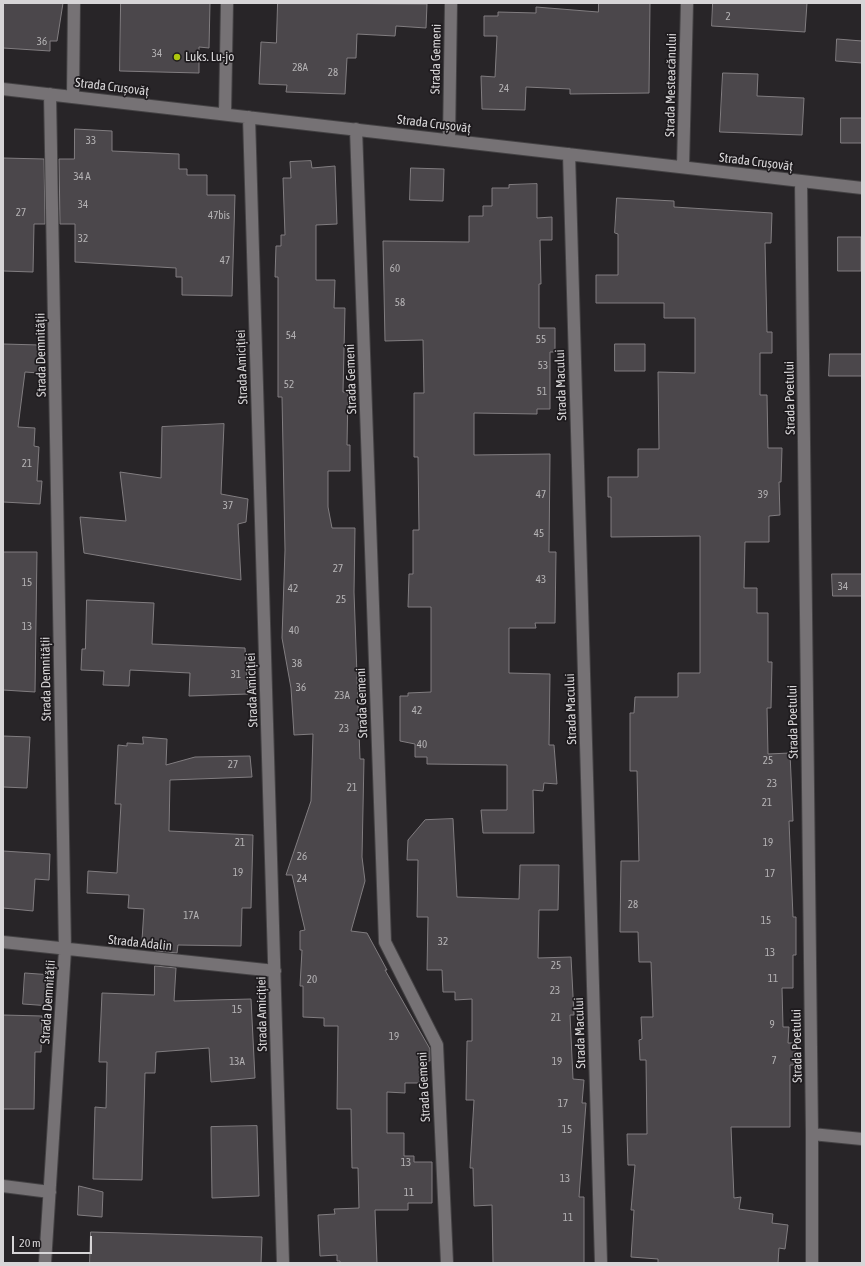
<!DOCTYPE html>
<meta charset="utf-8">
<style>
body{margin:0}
#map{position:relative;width:865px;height:1266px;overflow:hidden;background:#282528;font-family:"Asap Condensed",sans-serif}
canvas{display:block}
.frame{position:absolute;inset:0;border:4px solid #d7d5d7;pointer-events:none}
.scale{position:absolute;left:12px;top:1236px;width:80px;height:18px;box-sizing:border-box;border:2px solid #d7d5d7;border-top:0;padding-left:5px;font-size:12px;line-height:14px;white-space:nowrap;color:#d7d5d7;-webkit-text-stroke:3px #1e1b1e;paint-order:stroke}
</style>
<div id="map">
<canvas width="865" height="1266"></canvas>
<div class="frame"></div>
<div class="scale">20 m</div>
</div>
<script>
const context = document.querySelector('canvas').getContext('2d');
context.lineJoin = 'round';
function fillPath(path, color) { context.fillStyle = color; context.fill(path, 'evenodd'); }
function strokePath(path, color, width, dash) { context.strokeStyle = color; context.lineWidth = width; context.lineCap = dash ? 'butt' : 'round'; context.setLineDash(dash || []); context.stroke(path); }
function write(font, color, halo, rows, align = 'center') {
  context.font = font + ' "Asap Condensed",sans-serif'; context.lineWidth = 3.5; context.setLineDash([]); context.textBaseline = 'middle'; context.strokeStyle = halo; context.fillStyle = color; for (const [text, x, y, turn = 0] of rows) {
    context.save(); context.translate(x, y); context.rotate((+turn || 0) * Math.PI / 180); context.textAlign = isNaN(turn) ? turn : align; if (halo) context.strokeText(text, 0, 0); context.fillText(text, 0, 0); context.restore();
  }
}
const building = new Path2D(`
 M3,3H63L57,41H50V51L3,48Z
 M121,3H210L209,48L199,47V73L120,71Z
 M278,3L427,4L426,28L396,26L395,36L357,34L356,58H347L345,94L286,92L287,85L259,84L261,42L276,43Z
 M599,3H650L649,93L570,94V89L526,87L525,110L482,109L481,76L495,77L497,36H484V16H498V12L536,13V7L598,12Z
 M713,3H807L805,32L712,26Z
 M837,39L862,41V63L836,61Z
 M723,73L758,74L757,96L804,98L802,135L720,132Z
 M841,118H862V143H841Z
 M75,129L112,131V151L179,154V169H187V175H207V195H235L232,296L182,295V277H176V268L75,262V224H60L59,159H74Z
 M3,158L44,159L45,224H34L33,272L3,271Z
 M311,161L312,168L335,166L337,224L316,225V280H335L334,308H345L343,392H348L347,445H350V471H328V507L332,528H355L354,592L360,759H364L362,857L365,881L351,931L367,933L387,970H385L430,1049V1061H426V1083H405V1093L387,1092V1133H404V1156H414V1162H432V1203H408V1210H375L377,1263H340V1261H337V1255L320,1256L318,1215L335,1214L334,1209L359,1208L358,1168H352L351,1109H337L338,1026H324V1018L303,1017V986H300L302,950H300V931L305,930L292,875H286L311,801L313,734L294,735L291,688L282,638L285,550L282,397H278V277H275L276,246H281V235H285L283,178H291L290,162Z
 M411,168L444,169L443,201L410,200Z
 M537,184V218L552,217V240H540L541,284H539V328H555V352H550V409H537V414L474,413V455L550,454L549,552H556L555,623H535L536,628H509V673L550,674L549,745H554L557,784L544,783L543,791L533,790L534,833H483L481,810H507V765L427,764V757H415V744L400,741V696H408V693L431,692V607H408L409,574H413V530H419L418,457H414V393H424L423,340L385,341L383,241L469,242V216H483V206H492V188H509V185Z
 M617,198L674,201V207L772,213L771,243H765L767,332H772V353H760V395H767L768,448H782L781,482H779L780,515L769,516V542H745L744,588H757V613H768V662H772L771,708H767L768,754L790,753L793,821H789L793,917H796V955H793V988H782L783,1027H789L788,1043H796L794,1065H790V1127H731L734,1198L741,1197L739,1209L773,1214L772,1223L788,1225L785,1249L779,1248L778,1263H658V1259L631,1257L634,1210H631L635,1165H628L627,1134H647L646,1060H640L639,1040L642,1039L641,1017H653L651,962H639L638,932H620L621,861H639L637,771H630V713H634L635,697H678V673H700V536L611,537V497H608V477H638V449H659L658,372L695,373V318H664V303H596V275H618V234L615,233Z
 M838,237H861V271H838Z
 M3,344L40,345L39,373L25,372L18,427L35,428L34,446L39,447L37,481H42L40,504L3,502Z
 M615,344H645V371H615Z
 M830,354H862V376H829Z
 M224,424L221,494L248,499L246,522L238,524L241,580L84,553L80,517L126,521L120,472L161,478L162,427Z
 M3,552H37L35,692L3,690Z
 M832,574H862V596H833Z
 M87,600L154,603L152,644L245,648L248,694L189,696L190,673L130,670L129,686L103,685L104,671L81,670L82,649H85Z
 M3,736L30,737L27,788L3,787Z
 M143,737L167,739L166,765L195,757L250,756L252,777L170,780L169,831L253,835L251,908H242L241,946L178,945L177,953L156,951L157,941L142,940L144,909L128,908L129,895L87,893L88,871L117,873L121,804H115L118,745L127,746V743L143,744Z
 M453,819L457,897L519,899L520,865H559L558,910H539L538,958L571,957L574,1015H570L573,1079L584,1080L582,1103H586L579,1197H584V1263H493L492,1205L474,1206L473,1168H470L474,1100H466L467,1041H472V999L455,1000V992H443L442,970H427L428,917H417L418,860H407L408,840L425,820Z
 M3,851L50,854L49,880L35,879L33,911L3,908Z
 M155,966L176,968L174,1001L251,999L255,1078L211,1082L209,1048L156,1052L155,1073H145L142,1180L93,1179L95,1107L106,1108L107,1062H99L102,993L154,995Z
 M25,973L52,975L51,1006L23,1004Z
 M3,1015L42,1016L41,1052H35L34,1109H3Z
 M257,1126L259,1196L212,1198L211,1127Z
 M79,1186L103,1192L102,1217L78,1215Z
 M91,1232L262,1237L261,1263H90Z`);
fillPath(building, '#4b474b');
strokePath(building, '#817d80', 1);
const minor = new Path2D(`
 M3,89L862,188
 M73,97L74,3
 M225,114L227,3
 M249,117L283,1263
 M356,129L385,942L437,1045L447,1263
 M449,140L451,3
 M569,154L601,1263
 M683,167L687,3
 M801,181L812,1134V1263
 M3,942L275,971
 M812,1134L862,1139
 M3,1186L50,1192
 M45,1263L65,950L50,94`);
strokePath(minor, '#444244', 14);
strokePath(minor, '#767275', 12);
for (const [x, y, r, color] of [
 [177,57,4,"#adc60d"]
]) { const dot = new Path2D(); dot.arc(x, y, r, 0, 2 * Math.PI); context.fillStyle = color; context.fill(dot); strokePath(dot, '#1e1b1e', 1.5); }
write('11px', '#b4b2b4', null, [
 ["2",728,17],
 ["36",42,42],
 ["34",157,54],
 ["28A",300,68],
 ["28",333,73],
 ["24",504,89],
 ["33",91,141],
 ["34 A",82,177],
 ["34",83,205],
 ["27",21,213],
 ["47bis",219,216],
 ["32",83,239],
 ["47",225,261],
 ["60",395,269],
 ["58",400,303],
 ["54",291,336],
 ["55",541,340],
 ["53",543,366],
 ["52",289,385],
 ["51",542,392],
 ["21",27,464],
 ["47",541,495],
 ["39",763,495],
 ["37",228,506],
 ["45",539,534],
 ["27",338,569],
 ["43",541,580],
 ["15",27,583],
 ["34",843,587],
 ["42",293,589],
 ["25",341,600],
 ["13",27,627],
 ["40",294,631],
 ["38",297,664],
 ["31",236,675],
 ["36",301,688],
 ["23A",342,696],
 ["42",417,711],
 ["23",344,729],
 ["40",422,745],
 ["25",768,761],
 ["27",233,765],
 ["23",772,784],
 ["21",352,788],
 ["21",767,803],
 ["21",240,843],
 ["19",768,843],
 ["26",302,857],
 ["19",238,873],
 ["17",770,874],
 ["24",302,879],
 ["28",633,905],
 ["17A",191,916],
 ["15",766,921],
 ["32",443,942],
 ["13",770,953],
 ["25",556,966],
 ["11",773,979],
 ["20",312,980],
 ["23",555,991],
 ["15",237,1010],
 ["21",556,1018],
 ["9",772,1025],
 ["19",394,1037],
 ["7",774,1061],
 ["13A",237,1062],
 ["19",557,1062],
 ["17",563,1104],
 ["15",567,1130],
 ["13",406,1163],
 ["13",565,1179],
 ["11",409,1193],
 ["11",568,1218]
]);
write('13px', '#d7d5d7', '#1e1b1e', [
 ["Luks. Lu-jo",185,57]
], 'left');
write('13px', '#d7d5d7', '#1e1b1e', [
 ["Strada Gemeni",436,59,-89],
 ["Strada Mesteacănului",671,85,-89],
 ["Strada Crușovăț",112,87,7],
 ["Strada Crușovăț",434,124,7],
 ["Strada Crușovăț",756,162,7],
 ["Strada Demnității",41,355,-91],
 ["Strada Amiciției",242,367,-92],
 ["Strada Gemeni",351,379,-92],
 ["Strada Macului",561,385,-92],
 ["Strada Poetului",790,398,-91],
 ["Strada Demnității",46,679,-91],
 ["Strada Amiciției",252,690,-92],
 ["Strada Gemeni",362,703,-92],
 ["Strada Macului",571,709,-92],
 ["Strada Poetului",793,722,-91],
 ["Strada Adalin",140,943,6],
 ["Strada Demnității",48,1002,-86],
 ["Strada Amiciției",262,1014,-91],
 ["Strada Macului",580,1033,-92],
 ["Strada Poetului",797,1046,-91],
 ["Strada Gemeni",424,1087,-93]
]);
</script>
